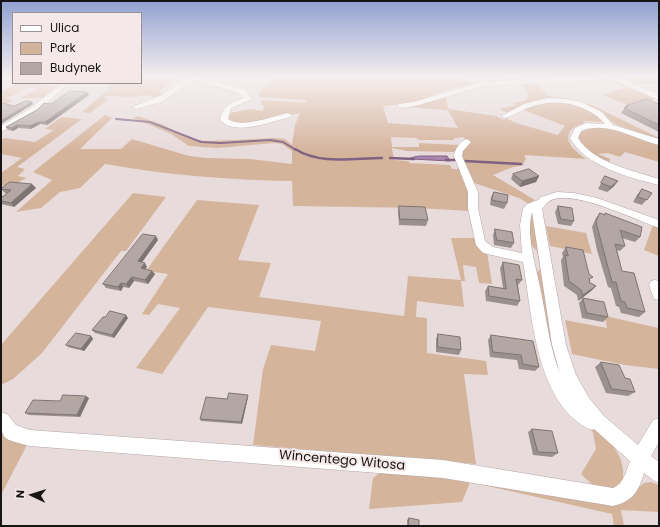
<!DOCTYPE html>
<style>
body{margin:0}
#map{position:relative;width:660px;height:527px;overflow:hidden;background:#e8dbdc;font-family:Poppins,sans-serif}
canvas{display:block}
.frame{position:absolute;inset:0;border:2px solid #191415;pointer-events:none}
.legend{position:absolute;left:12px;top:12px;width:130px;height:72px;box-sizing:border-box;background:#f5e8e9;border:1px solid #9d9394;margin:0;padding:5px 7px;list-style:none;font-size:12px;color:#191415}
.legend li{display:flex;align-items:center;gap:8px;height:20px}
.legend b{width:20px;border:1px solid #9d9394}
.north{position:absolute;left:12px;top:475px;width:40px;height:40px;-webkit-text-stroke:3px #f5e8e9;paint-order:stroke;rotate:274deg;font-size:11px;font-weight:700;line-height:16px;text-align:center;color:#191415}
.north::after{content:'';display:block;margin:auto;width:14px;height:18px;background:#191415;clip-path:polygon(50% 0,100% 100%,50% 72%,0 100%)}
</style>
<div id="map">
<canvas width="660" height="527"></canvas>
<div class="frame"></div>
<ul class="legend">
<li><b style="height:5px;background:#fff"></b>Ulica</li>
<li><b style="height:11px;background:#d5b49c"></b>Park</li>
<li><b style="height:11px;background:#b3a7a4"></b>Budynek</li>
</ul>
<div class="north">N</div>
</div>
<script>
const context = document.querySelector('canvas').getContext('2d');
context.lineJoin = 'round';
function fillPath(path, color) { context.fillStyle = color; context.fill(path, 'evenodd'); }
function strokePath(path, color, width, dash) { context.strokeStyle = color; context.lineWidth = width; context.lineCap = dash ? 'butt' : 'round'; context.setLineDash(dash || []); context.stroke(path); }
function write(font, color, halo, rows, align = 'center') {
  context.font = font + ' Poppins,sans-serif'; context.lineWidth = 4; context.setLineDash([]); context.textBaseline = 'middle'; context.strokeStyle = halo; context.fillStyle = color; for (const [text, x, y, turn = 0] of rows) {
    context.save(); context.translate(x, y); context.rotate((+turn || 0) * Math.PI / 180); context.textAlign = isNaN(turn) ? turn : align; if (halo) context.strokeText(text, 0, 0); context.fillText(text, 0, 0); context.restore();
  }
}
fillPath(new Path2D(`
 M141,77H179L159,91L161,93L166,95L186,79L182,77H189V79L172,92L159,100L148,95L129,97L106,96L104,98L109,99L90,113L82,112L104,93L114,89L113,88L106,91L113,83H141Z
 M275,77H465L472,83L493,80L551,77L475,84L446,90L447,91H443L420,100L402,104L383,106L388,123L458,128L448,110L405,107L446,97L448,109L496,116L504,120L506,118L516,123L558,135L565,126L521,109C533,105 548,99 562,101C574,102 597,111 603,122L583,121L585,123C580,124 575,126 571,130C562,142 577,152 586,159L524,155L526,159L523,164L525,165L513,167L493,175L535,200L529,204L519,198L474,183L463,161L460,152L470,143L463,137L455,138L453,140H418L417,138L391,137L392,147H419V143L460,145L454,152L407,151L392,148L394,160L409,161V163L450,165L452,169H460C468,184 472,194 468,211L419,208L293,206L292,181C229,180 166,175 105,164L80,188L60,192L41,208L16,212L52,180L33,172L105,115L112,118L80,149H121L132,139L189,156L206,158L250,159L292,164V151L282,144L274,143L217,148L189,146L171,134L133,118L138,116L164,125L188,138L197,140L210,141L275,138L285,139L292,145L295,125L300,113L242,124H233L225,118L229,113L251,109L262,111L265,107L261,103L262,100L305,103L306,100L259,97L260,94L258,93Z
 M616,77H659V84H634Z
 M611,79L634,89L633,90L639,91L655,99L629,106L603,95L626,87L602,80H587Z
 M1,81L13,83L61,86L47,98H20L37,89L30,87L6,99L14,100L1,107V92L16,84Z
 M519,82H536L548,96L570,99L569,100L529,103L507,113L500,109L516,105L513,103L526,100L528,93Z
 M590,104L659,138V139L617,125L587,105Z
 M61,117L82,119L17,167L25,169L18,176L27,178L7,187L1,185V173L22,158L1,154V140L4,138L35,142L54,130L45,129Z
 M599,127L615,130L659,144V162L625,152L620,157L608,153L598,154L610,159L609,163C591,155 557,131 599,127Z
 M133,193L166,197L126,251H121L42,353L13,379L1,385V345Z
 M197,200L259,205L238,260L271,263L259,297L404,316L408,276L461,280L451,238H475L487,252L492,284L479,283L476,267L463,265L465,281H461L464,307L417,301L416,317L427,318V353L486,361L488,375L464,374L476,464L253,445L263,369L271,345L315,351L321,321L208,307L162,374L136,368L180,308L158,304L149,315L142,314L168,274L146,271Z
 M534,208L558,369L569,391L556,376L536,274L540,269L537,251L531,245L528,219Z
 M653,225L659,228V256L644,250Z
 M546,226L586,233L592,254L550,246Z
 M605,316L659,328V369L625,365L572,354L565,320L607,328Z
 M581,422C602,431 626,452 623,478C623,482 618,488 616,492L596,488L581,474L596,449L593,432Z
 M1,431L5,434L27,445L1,495Z
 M384,470L471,480L462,502L369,509L373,478Z
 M483,481L593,500L637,489L644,483L651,482L659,485V512L621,510L624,526H614L612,514L483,485Z`), '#d5b49c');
const water = new Path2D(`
 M419,156H447L450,161L412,159L411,158Z`);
fillPath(water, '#ab85af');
strokePath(water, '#7f6381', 1);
strokePath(new Path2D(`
 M116,119L150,122L201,142L221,143L270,140L283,142L296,150`), '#7f6381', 2);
strokePath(new Path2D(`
 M295,149C320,165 354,158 382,158
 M390,158L414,159
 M446,160H456
 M464,161L521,164`), '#7f6381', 2.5);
const minor = new Path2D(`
 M187,77H199L245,89L252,99L231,108L228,119C241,129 273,116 288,113L292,115L291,117C272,121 235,137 220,120C223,105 230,103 244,98L239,93L194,80L161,102L136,109L132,107L162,95Z
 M564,77H619L659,95V100L610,79L483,86L415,106L402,108L398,106L399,104L414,102L463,87L483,82Z
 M62,83H69L38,111L1,132V126L32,107Z
 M547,98L567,99L581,102L602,112L613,125L659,139V145C635,139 606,120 581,131L578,138C592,162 634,171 659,179V185C630,178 585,166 570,138L575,128L586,123L605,124C599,116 591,112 582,108C563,100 544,101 525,109C518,112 512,116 505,118L501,116L524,104Z
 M467,139L471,142L463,151L462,156L478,192V208L485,241L493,247L522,253L520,225L523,209L527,204L538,200L541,197L557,192L574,193L597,198L659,220V228C637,221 568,186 548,202C546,203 544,207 542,209L566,345L576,375L589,398L604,416L638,445L653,420L659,418V442L651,456L659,462V483L653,480L644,473C638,492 633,501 613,506L443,478L30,446C2,438 1,442 1,412L7,414L16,425L30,430L443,460L613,488C624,484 626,471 630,461L594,429L592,430C536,407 532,314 523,262L487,254L482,252L476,245L468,208V192L454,156C455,149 460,141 467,139ZM532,212L552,345L560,373C550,349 547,322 542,297C538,272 525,237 532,212Z
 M655,280L659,281V300L654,299L649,285L651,281Z`);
strokePath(minor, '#b2a6a7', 1);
fillPath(minor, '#fff');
fillPath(new Path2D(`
 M470,77H483L472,79Z
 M87,92L89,95L47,125L40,124L31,129L18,128L13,131L8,130L6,127L51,104Z
 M659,104V132L621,113L626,106Z
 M513,174L539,176L536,182L520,187L511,179Z
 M605,176L618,181L614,186L607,192L598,189Z
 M36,188L14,207L1,204V198L7,193H5L1,189Z
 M642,189L652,193L642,205L633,202L637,195Z
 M494,192L507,203L504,209L490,205L491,197Z
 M399,206L428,220L426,226L399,225L398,212Z
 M558,206L574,221L571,226L558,224L555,212Z
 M600,213L640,237L635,242L622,238L625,246L620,251L617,250L622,271L645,312L639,317L621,313L619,307L616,306L611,288L608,287L597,250L592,227L596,218Z
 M495,229L514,243L511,248L494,245L493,235Z
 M158,240L142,262L147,267L145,269L152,271L155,274L148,284L134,281L129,288L123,287L121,291L106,288L103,284Z
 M566,247L590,280L589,282L596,286L591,291L578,301L577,295L564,286L561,260L563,257L562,253Z
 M503,262L522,280L518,285L520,301L517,306L486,301L485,291L488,286L503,288L500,268Z
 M583,298L608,317L603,322L582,318L579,303Z
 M128,318L114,338L95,333L92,330Z
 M438,334L461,350L459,355L436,352V339Z
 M491,335L539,367L535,371L519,369L517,360L490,357L488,340Z
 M91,336L93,339L84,351L68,347L66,345Z
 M601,362L635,392L628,396L606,393L595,367Z
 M248,397L242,424L201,421L200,419L227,399Z
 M89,398L80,417L29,415L25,413L60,401Z
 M532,429L558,453L552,457L533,455L528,432Z
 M409,518L419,526H407V520Z`), '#9a908d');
fillPath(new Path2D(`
 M87,92L89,95L47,125L45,122Z
 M32,102L33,104L1,124V121Z
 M39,122L40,124L31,129L30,126Z
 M17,125L18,128L13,131L12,128Z
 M539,176L536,182L520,187L522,181Z
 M618,181L614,186L607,192L611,187Z
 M32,184L36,188L14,207L11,203Z
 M156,236L158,240L140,265L138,261Z
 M145,263L147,267L143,272L141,268Z
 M152,271L155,274L148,284L145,280Z
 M132,277L134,281L129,288L126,284Z
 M121,283L123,287L121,291L118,287Z
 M596,286L591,291L578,301L583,295Z
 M126,315L128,318L114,338L112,335Z
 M91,336L93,339L84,351L81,349Z
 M248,395V397L242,424L241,422Z
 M86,396L89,398L80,417L77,415Z`), '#7d7573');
const building = new Path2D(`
 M70,91L87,92L45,122H39L30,126L17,125L12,128L6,127L37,110L44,103L51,104Z
 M647,99L659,104V125L624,108L628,107L626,106Z
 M26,101L32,102L1,121V104L2,103L14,106Z
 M529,169L539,176L522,181L513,174Z
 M605,176L618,181L611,187L601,183Z
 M10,182L32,184L11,203L1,201V198L11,190L1,189Z
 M642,189L652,193L647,200L638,197Z
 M494,192L508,195L507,203L492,200Z
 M399,206L425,207L428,220L400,219Z
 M558,206L572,208L574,221L561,219Z
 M600,213L605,215V213L642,227L640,237L620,230L625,246L615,244L622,271L634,273L645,312L627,308L625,302L621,301L616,282H612L602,245L596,222Z
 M495,229L512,232L514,243L497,240Z
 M143,234L156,236L138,261L145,263L141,268L152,271L145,280L132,277L126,284L121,283L118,287L103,284Z
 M566,247L583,250L589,274L593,277L589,279L590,281L589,282L596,286L583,295L581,290L569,281L565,255L568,256Z
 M503,262L519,265L522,280L516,279L520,301L489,296L488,286L506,289Z
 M583,298L604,302L608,317L587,313Z
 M110,311L126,315L112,335L92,330L103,317H105Z
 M76,333L91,336L81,349L66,345Z
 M438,334L460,337L461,350L438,347Z
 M491,335L533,341L539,367L523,364L521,355L493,352Z
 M601,362L619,365L625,378L630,379L635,392L612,389Z
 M229,393L248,395L241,422L200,419L206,397L227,399Z
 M63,395L86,396L77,415L25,413L33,400L60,401Z
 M532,429L552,431L558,453L538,452Z
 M409,518L419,520V526H409Z`);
fillPath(building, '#b3a7a4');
strokePath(building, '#7d7573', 1);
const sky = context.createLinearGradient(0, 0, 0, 151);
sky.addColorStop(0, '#8fa1d1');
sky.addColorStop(0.51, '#f5efef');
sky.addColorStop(1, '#f5efef00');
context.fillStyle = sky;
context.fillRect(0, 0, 660, 151);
write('13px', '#191415', '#f5e8e9', [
 ["Wincentego Witosa",342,461,5]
]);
</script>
